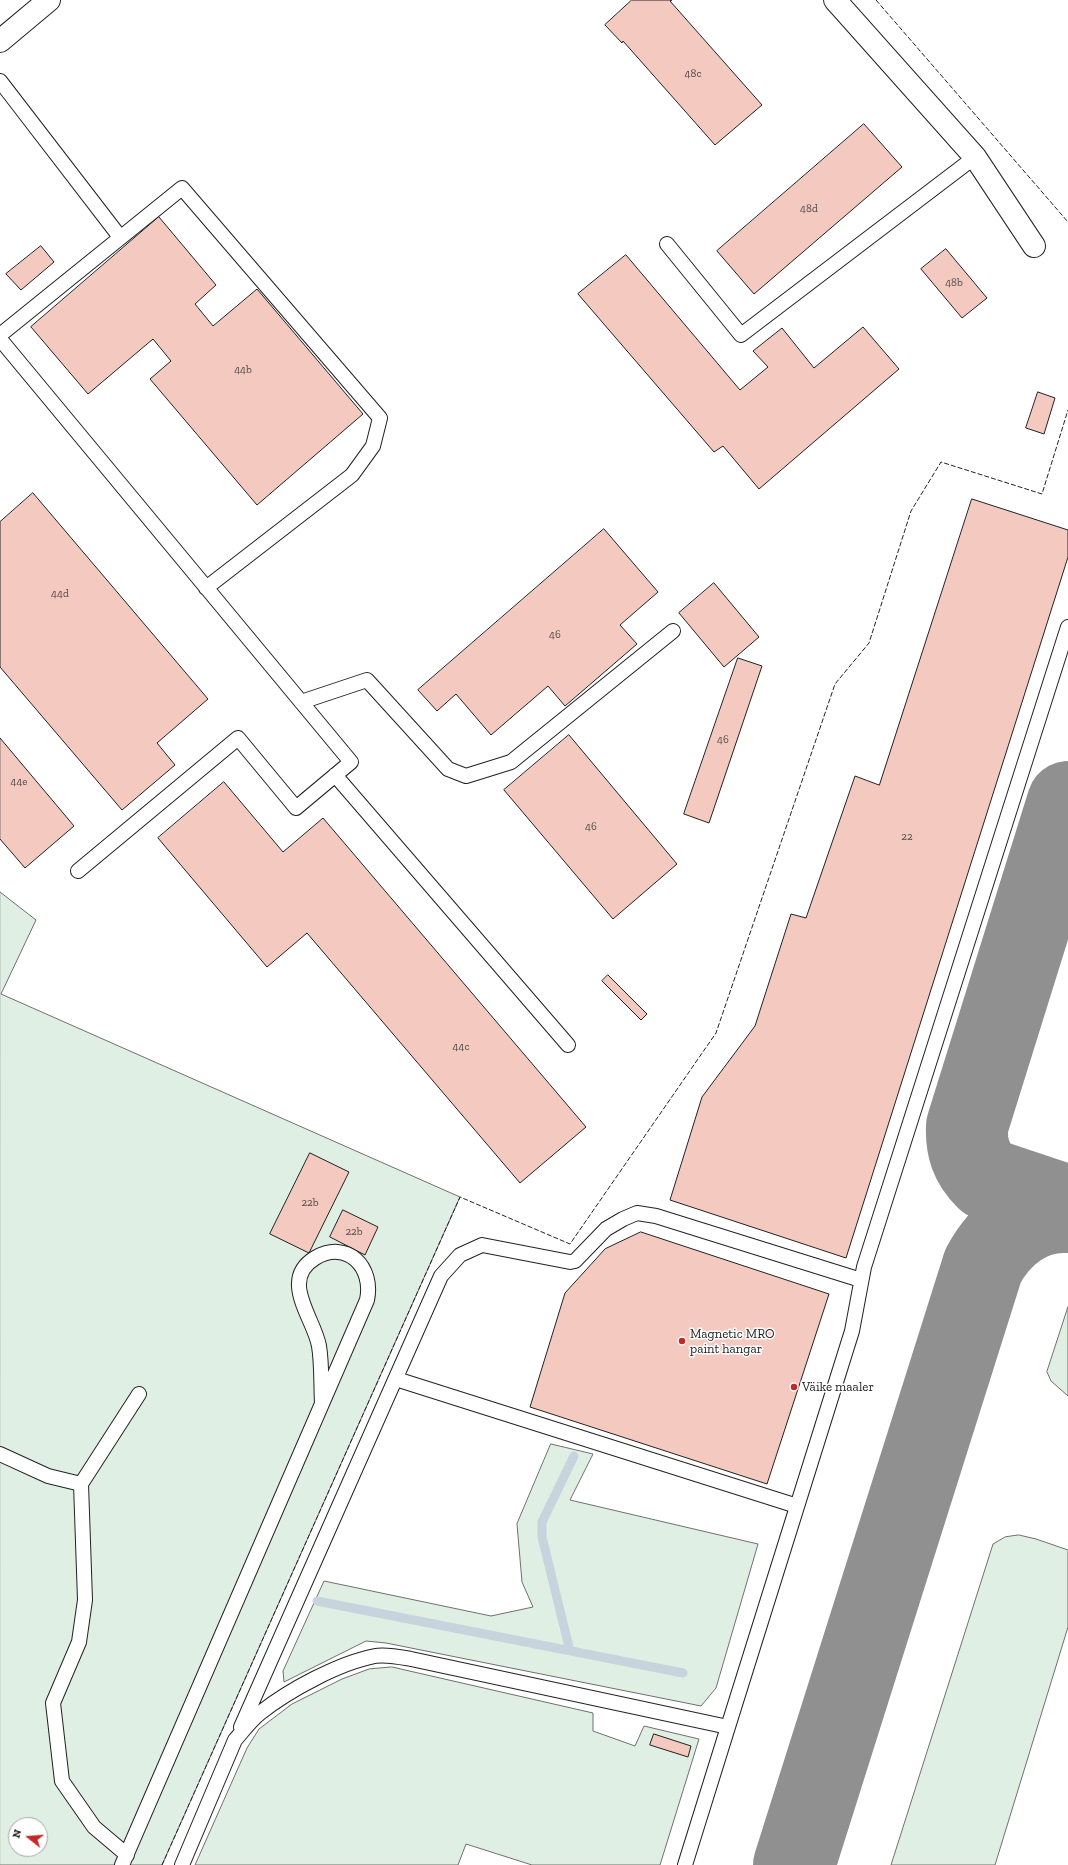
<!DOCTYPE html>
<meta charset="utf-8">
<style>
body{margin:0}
#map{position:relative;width:1068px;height:1865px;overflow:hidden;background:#fff;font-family:"Zilla Slab",serif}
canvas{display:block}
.north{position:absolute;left:8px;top:1817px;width:40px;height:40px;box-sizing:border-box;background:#fff;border:1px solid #a7a7a7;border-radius:50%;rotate:287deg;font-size:11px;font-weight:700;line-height:16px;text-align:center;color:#222}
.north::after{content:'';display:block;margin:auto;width:14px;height:18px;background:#c62828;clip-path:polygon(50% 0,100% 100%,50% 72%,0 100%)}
</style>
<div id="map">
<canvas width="1068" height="1865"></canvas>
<div class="north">N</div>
</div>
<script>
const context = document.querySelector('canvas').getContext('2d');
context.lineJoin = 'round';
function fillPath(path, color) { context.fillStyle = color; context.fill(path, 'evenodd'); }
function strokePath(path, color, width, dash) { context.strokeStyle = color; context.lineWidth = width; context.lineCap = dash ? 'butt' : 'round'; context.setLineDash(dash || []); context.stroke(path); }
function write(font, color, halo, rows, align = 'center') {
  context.font = font + ' "Zilla Slab",serif'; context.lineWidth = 3; context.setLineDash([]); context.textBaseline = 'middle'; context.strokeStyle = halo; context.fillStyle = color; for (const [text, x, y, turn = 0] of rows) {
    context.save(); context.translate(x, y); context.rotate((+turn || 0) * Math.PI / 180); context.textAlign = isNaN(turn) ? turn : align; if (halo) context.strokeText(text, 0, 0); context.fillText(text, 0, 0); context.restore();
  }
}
const green = new Path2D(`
 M0,892L36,920L1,994L460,1197L162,1865H0ZM16,1825H40V1849H16Z
 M1068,1307V1396L1051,1381L1047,1372Z
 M551,1444L593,1454L570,1500L758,1544L716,1688L701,1706L386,1643L366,1641L284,1682L283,1671L324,1581L491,1616L533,1607L522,1582L517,1524Z
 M1019,1535L1036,1539L1068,1550V1627L995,1865H891L993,1544L1005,1537Z
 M392,1667L593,1713V1731L635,1746L644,1726L699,1739L660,1865H532L466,1844L458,1865H195L247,1748L259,1729L292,1704L342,1679L369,1669Z`);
fillPath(green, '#e0efe3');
strokePath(green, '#6f6f6f', 1);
strokePath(new Path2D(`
 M317,1601L683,1673
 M570,1651L542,1537V1522L574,1456`), '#c7d3dd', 9);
strokePath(new Path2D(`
 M1068,802L967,1126C966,1148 971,1163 987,1179L1068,1206
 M794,1865L983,1266C1000,1234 1030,1210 1068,1212`), '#909090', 82);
const building = new Path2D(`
 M632,0H672L670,1L762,105L715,145L623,41L622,43L605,25Z
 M864,124L902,167L754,294L717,251Z
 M159,217L216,285L195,304L213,326L257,289L363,414L257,505L150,379L171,361L153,339L88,394L31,327Z
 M41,246L54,262L21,290L6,274Z
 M946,249L987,298L962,318L921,269Z
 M626,255L740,390L768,367L753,351L782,328L814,368L863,327L899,369L759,489L723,446L714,452L578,294Z
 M1038,392L1055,398L1044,434L1026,428Z
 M33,493L208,699L157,743L175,765L122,810L0,667V522Z
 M972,499L1068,530V557L846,1258L670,1200L702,1097L755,1026L791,914L806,918L855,776L879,785Z
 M604,529L658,592L620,625L637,644L565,706L548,686L491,735L456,694L437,711L418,690Z
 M714,583L759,637L724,667L679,613Z
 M738,658L762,666L709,823L684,814Z
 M569,735L677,864L613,919L504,790Z
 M0,738L74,826L25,868L0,839Z
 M224,782L283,852L323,818L586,1127L520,1183L307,933L267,967L158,838Z
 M608,975L647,1014L641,1020L602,981Z
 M310,1153L349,1172L309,1253L270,1234Z
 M343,1210L378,1227L365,1255L330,1237Z
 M641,1232L829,1294L767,1484L530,1407L565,1293L605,1249Z
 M654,1734L691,1746L688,1757L650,1745Z`);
fillPath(building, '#f3c9c0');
strokePath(building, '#222', 1);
const lane = new Path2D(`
 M0,81L120,237
 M667,244L741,335L975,157
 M0,335L182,188L380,418L373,446L352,475L206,588
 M0,339L351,762L296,808L238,738L78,871
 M301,702L367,680L448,769L466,776L511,762L673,631
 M335,775L568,1045
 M396,1379L797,1506
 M0,1454L48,1476L81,1484L139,1394
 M81,1484L85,1600L79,1642L53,1703L62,1781L94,1827L127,1855
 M241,1727L441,1276L460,1255L482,1245L570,1262L575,1261L606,1229L623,1219L637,1213L656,1216L861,1280
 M122,1865L367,1300C374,1267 347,1239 315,1258C279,1280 314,1318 319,1346C322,1364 321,1385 322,1403
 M182,1865L235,1740C243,1731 250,1721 260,1713C289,1690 339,1663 375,1656C386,1654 400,1657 411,1659L728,1727L852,1331L864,1267L1068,627
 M685,1865L728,1727`);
const street = new Path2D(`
 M835,0L975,157L1034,246`);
const secondary = new Path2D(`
 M0,41L49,0`);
strokePath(lane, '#222', 16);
strokePath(street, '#222', 24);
strokePath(secondary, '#222', 24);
strokePath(lane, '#fff', 14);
strokePath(street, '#fff', 22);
strokePath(secondary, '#fff', 22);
strokePath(new Path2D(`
 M876,0L1068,222
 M162,1865L460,1197L570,1244L716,1033L835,684L869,643L911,511L941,462L1042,494L1068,410`), '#222', 1, [5, 2]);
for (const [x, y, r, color] of [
 [682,1341,4,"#c62828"],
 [794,1387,4,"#c62828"]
]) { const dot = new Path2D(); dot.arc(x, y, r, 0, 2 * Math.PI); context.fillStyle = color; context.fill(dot); strokePath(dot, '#fff', 1.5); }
write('11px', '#564c4a', null, [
 ["48c",693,74],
 ["48d",809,209],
 ["48b",954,283],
 ["44b",243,370],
 ["44d",60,594],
 ["46",555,635],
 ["46",723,740],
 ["44e",19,782],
 ["46",591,827],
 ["22",907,837],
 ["44c",461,1047],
 ["22b",310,1203],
 ["22b",354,1232]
]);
write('13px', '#222', '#fff', [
 ["Magnetic MRO",690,1334],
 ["paint hangar",690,1349],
 ["Väike maaler",802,1387]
], 'left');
</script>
